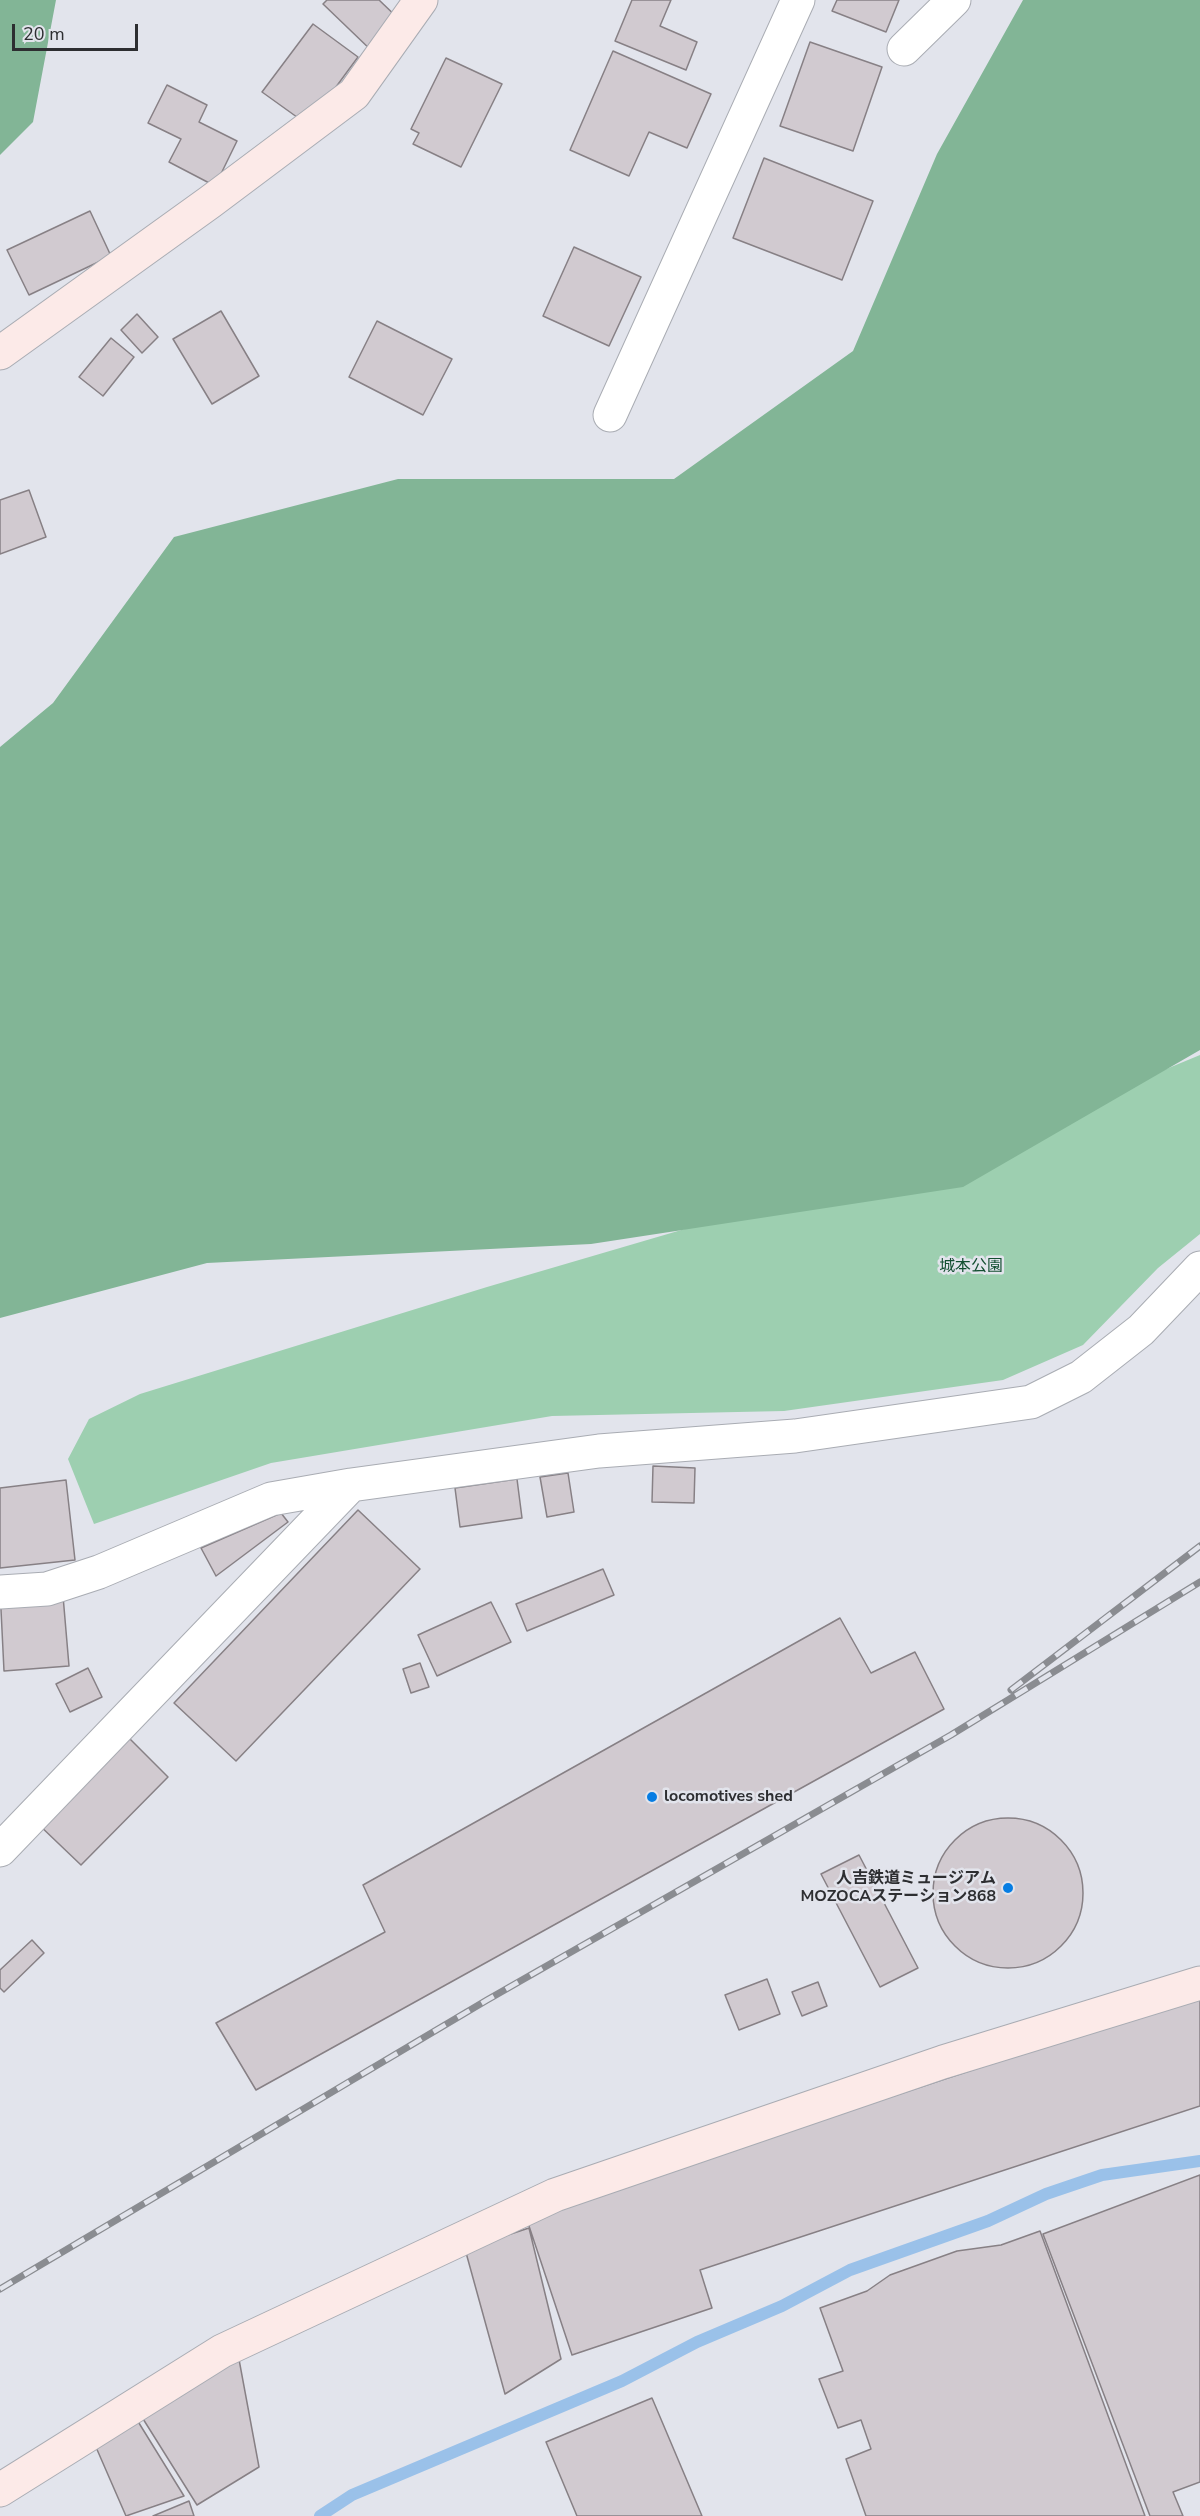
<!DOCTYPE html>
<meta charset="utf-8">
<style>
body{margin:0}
#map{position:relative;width:1200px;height:2516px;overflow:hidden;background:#e2e4ec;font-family:"Nunito Sans",sans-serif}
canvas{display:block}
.scale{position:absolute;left:12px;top:24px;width:126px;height:27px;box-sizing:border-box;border:3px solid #2d2e31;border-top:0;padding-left:8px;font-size:18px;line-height:21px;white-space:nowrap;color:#2d2e31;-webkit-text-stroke:4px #e2e4ec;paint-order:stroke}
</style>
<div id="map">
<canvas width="1200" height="2516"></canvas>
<div class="scale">20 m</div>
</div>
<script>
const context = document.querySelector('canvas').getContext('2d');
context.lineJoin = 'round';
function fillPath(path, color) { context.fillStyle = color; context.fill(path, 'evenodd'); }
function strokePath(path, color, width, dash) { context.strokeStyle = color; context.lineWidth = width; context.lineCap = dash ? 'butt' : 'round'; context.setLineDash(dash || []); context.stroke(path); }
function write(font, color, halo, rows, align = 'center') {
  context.font = font + ' "Nunito Sans","Noto Sans JP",sans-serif'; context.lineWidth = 5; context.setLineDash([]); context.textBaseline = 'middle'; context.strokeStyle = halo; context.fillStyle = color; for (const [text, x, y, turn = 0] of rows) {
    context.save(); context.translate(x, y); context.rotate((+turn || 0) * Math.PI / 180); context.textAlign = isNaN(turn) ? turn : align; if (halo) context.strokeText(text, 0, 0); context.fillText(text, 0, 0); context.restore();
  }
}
fillPath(new Path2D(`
 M1200,1055V1234L1158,1268L1083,1345L1003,1380L784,1411L552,1416L271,1463L94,1524L68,1459L89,1419L140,1394L487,1287L1012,1133Z`), '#9dcfb0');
fillPath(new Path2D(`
 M0,0H56L33,122L0,155Z
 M1023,0H1200V1050L963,1187L591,1244L207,1263L0,1318V747L53,703L174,537L398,479H674L853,351L937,154Z`), '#82b596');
strokePath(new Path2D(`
 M320,2516L352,2495L622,2381L697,2342L782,2306L850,2270L988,2221L1046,2194L1102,2175L1200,2161`), '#9ac1e9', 12);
const building = new Path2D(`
 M327,0H379L403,23L374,53L323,4Z
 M632,0H671L660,26L697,42L686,70L615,41Z
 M837,0H899L886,32L832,11Z
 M313,24L358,57L308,125L262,92Z
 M810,42L882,67L853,151L780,126Z
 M613,51L711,94L687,148L649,132L629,176L570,150Z
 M446,58L502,84L461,167L413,144L419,133L411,129Z
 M167,85L207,105L199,122L237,141L215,186L169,162L181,139L148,123Z
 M764,158L873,201L842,280L733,238Z
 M90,211L111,256L29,295L7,250Z
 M574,247L641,277L609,346L543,316Z
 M221,311L259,376L212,404L173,339Z
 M137,314L158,337L142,353L121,330Z
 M377,321L452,359L423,415L349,377Z
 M111,338L134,357L103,396L79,377Z
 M29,490L46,537L0,554V500Z
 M653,1466L695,1468L694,1503L652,1502Z
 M568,1473L574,1512L547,1517L540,1477Z
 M517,1479L522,1518L460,1527L455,1488Z
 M66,1480L75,1560L0,1568V1488Z
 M358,1510L420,1569L236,1761L174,1703Z
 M281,1513L288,1522L216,1576L201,1548Z
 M603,1569L614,1595L527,1631L516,1604Z
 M62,1584L69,1666L4,1671L0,1589Z
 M491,1602L511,1642L437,1676L418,1635Z
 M840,1618L871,1673L915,1652L944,1709L256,2090L216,2023L385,1932L363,1885Z
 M420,1663L429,1687L411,1693L403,1669Z
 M88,1668L102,1697L70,1712L56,1684Z
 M125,1734L168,1777L81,1865L36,1822Z
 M933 1893a75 75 0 1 1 150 0a75 75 0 1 1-150 0Z
 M859,1855L918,1968L880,1987L821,1874Z
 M32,1940L44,1953L4,1992L0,1988V1970Z
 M767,1979L780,2014L739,2030L725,1995Z
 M818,1982L827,2006L802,2016L792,1992Z
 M1200,1995V2106L700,2270L712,2308L572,2355L526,2217Z
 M1200,2175V2482L1173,2492L1183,2516H1150L1043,2234Z
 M529,2228L561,2359L505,2394L465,2249Z
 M1040,2231L1145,2516H866L846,2459L871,2449L861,2420L838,2428L819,2379L843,2371L820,2308L867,2291L890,2275L957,2251L1001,2245Z
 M238,2354L259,2467L197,2505L140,2414Z
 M652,2398L702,2516H577L546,2442Z
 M134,2415L184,2496L126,2516L92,2438Z
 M189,2501L194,2516H153Z`);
fillPath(building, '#d1cad0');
strokePath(building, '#878085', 1.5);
const street = new Path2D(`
 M904,49L954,0
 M610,415L798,0
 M0,1592L47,1589L99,1572L271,1499L351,1485L599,1451L795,1436L1031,1402L1081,1377L1141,1330L1200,1268
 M0,1850L351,1485`);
const secondary = new Path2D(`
 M0,353L210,202L354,94L421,0
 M0,2490L222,2351L555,2195L943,2062L1200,1983`);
strokePath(street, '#a9acb3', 35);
strokePath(secondary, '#a9acb3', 35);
strokePath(street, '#fff', 33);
strokePath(secondary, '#fceae8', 33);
const rail = new Path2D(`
 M1011,1690L1200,1546
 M0,2289L487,2000L951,1735L1200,1582`);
strokePath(rail, '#8a8c91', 7);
strokePath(rail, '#e2e4ec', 4.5, [14]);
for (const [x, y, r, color] of [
 [652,1797,6,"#067de3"],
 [1008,1888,6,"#067de3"]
]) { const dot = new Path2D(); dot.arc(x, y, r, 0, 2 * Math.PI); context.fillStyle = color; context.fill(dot); strokePath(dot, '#e2e4ec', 2); }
write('16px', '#134f31', '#e2e4ec', [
 ["城本公園",971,1267]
]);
write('bold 16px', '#2d2e31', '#e2e4ec', [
 ["locomotives shed",664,1797],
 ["人吉鉄道ミュージアム",996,1879,"right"],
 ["MOZOCAステーション868",996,1897,"right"]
], 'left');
</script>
